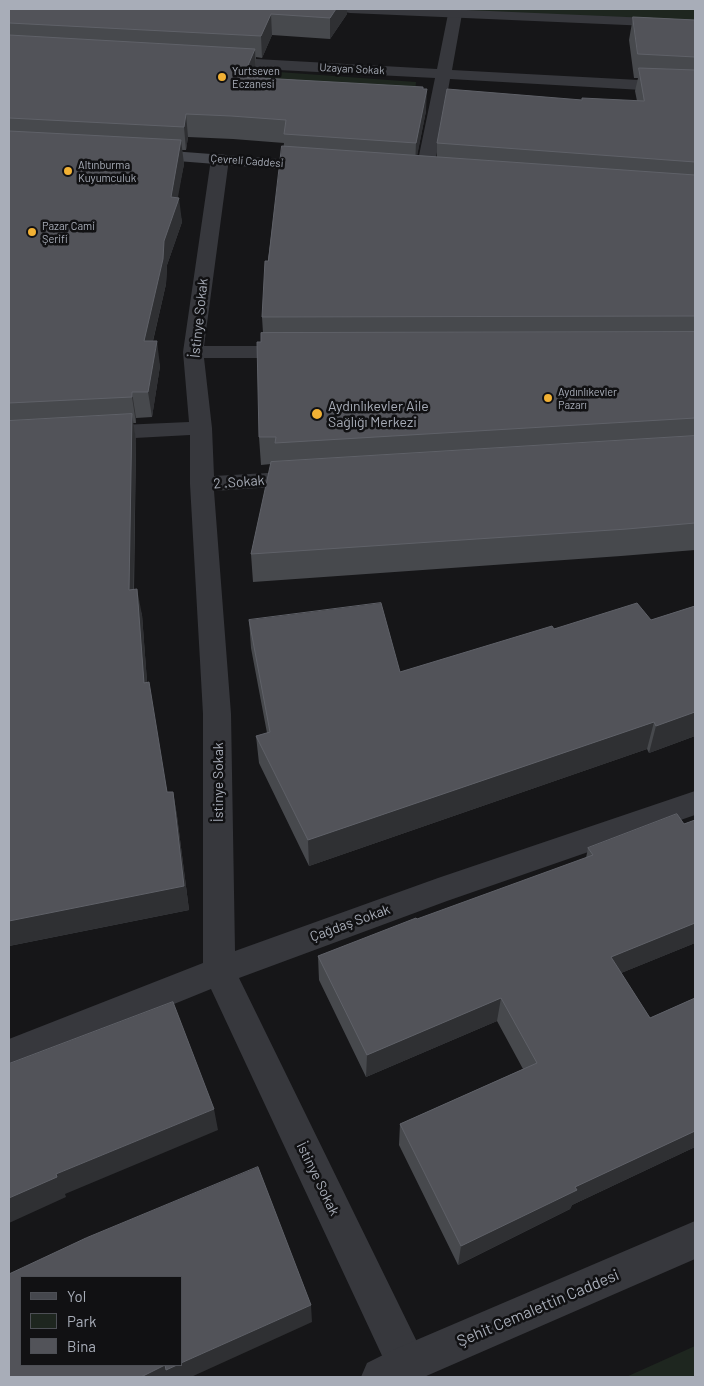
<!DOCTYPE html>
<meta charset="utf-8">
<style>
body{margin:0}
#map{position:relative;width:704px;height:1386px;overflow:hidden;background:#161618;font-family:Barlow,sans-serif}
canvas{display:block}
.frame{position:absolute;inset:0;border:10px solid #a8adb8;pointer-events:none}
.legend{position:absolute;left:20px;top:1276px;width:162px;height:90px;box-sizing:border-box;background:#111113;border:1px solid #4d4f55;margin:0;padding:6px 9px;list-style:none;font-size:15px;color:#a8adb8}
.legend li{display:flex;align-items:center;gap:10px;height:25px}
.legend b{width:25px;border:1px solid #4d4f55}
</style>
<div id="map">
<canvas width="704" height="1386"></canvas>
<div class="frame"></div>
<ul class="legend">
<li><b style="height:6px;background:#45474d"></b>Yol</li>
<li><b style="height:14px;background:#1e261f"></b>Park</li>
<li><b style="height:14px;background:#525359"></b>Bina</li>
</ul>
</div>
<script>
const context = document.querySelector('canvas').getContext('2d');
context.lineJoin = 'round';
function fillPath(path, color) { context.fillStyle = color; context.fill(path, 'evenodd'); }
function strokePath(path, color, width, dash) { context.strokeStyle = color; context.lineWidth = width; context.lineCap = dash ? 'butt' : 'round'; context.setLineDash(dash || []); context.stroke(path); }
function write(font, color, halo, rows, align = 'center') {
  context.font = font + ' Barlow,sans-serif'; context.lineWidth = 5; context.setLineDash([]); context.textBaseline = 'middle'; context.strokeStyle = halo; context.fillStyle = color; for (const [text, x, y, turn = 0] of rows) {
    context.save(); context.translate(x, y); context.rotate((+turn || 0) * Math.PI / 180); context.textAlign = isNaN(turn) ? turn : align; if (halo) context.strokeText(text, 0, 0); context.fillText(text, 0, 0); context.restore();
  }
}
fillPath(new Path2D(`
 M350,9H695V24Z
 M265,71L416,82L414,105L261,95Z
 M695,1346V1377H626Z`), '#1e261f');
fillPath(new Path2D(`
 M455,10L460,11L462,14L452,70L695,83V93L450,79L433,175L430,179L424,180L418,179L415,175L435,78L220,67L215,65L212,62L215,59L220,57L437,69L448,14L450,11Z
 M220,154L226,155L229,159L204,346H294L301,348L304,352L301,356L294,358H204L212,428L214,476L303,471L311,473L315,478L311,483L303,485L214,491L231,714L235,951L438,878L695,791V815L447,901L239,978L421,1350L427,1364L422,1377H392L211,989L9,1071V1039L203,963V714L190,484V435L98,440L90,438L87,433L90,428L98,426L189,422L183,352L211,159L214,155Z`), '#37383d');
fillPath(new Path2D(`
 M343,9H444L695,20V28L350,13L345,12Z
 M695,1221V1259L424,1377H361L367,1363L393,1350Z`), '#37383d');
fillPath(new Path2D(`
 M145,149L317,162L323,163L326,167L323,171L317,172L139,158L136,154L139,150Z`), '#45474d');
fillPath(new Path2D(`
 M9,9L347,14L330,39L272,35L262,58L256,57V71L254,77L423,89L426,111L417,155L437,157V143L582,100L637,101L635,91L638,78H634L629,40L633,17L695,20V550L621,556L253,582L251,554L271,464L261,465L259,437L261,342L263,333L262,317L268,261L284,143L233,139L188,137L186,150H182L184,164L177,198L182,222L167,265L166,284L153,341L160,366L152,417L136,418V423H133L136,440L134,590L142,615L147,682L167,792H173L177,816L189,910L9,946Z
 M695,606V736L649,753L647,749L309,866L259,763L256,736L267,733L251,648L249,620L400,672L554,629L651,620Z
 M695,820V943L621,973L650,1018L695,998V1147L572,1205L570,1209L458,1265L399,1145L400,1124L523,1069L497,1021L366,1077L319,980L318,956L586,858L588,848L684,824Z`), '#47494d');
fillPath(new Path2D(`
 M336,9H347V14L330,39V18Z
 M271,14L272,35L262,58L261,36Z
 M255,49L256,71L244,99L243,77Z
 M427,89L426,111L415,167L416,143Z
 M186,114L188,137L186,150L184,127Z
 M181,140L184,164L176,208L179,198L182,222L167,265L166,284L147,366L144,341L164,241L171,197Z
 M157,341L160,366L152,417L148,392Z
 M132,392L136,418V423L132,397Z
 M132,414L136,440L133,616L129,590Z
 M137,589L142,615L149,708L144,683Z
 M695,712V736L649,753L656,726Z
 M654,722L647,749L309,866L308,840Z
 M173,792L177,816L189,910L9,946V921Z
 M695,923V943L604,980L611,957Z
 M501,998L497,1021L366,1077L367,1055Z
 M214,1109L218,1130L65,1194L66,1197L9,1223V1198L56,1174Z
 M695,1131V1147L572,1205L570,1209L458,1265L461,1246L575,1187Z
 M311,1305L312,1322L191,1377H141L165,1365H181V1363Z`), '#2f3033');
const building = new Path2D(`
 M9,9H336L330,18L271,14L261,36L9,23Z
 M633,17L695,20V57L638,54Z
 M9,35L255,49L243,77L423,87V89H427L416,143L284,134L286,120L231,116L186,114L184,127L9,118Z
 M639,68L695,70V162L437,143L447,89L582,100V98L644,101Z
 M9,131L181,140L171,197L179,198L164,241L163,259L144,341H157L148,392H132V397L9,403Z
 M282,146L695,175V316L262,317L265,261H268Z
 M695,332V418L275,443L276,437H259L257,342H261V333Z
 M132,414L129,590L137,589L144,683L149,682L167,792H173L184,886L9,921V421Z
 M695,436V523L627,529L251,554L271,462Z
 M381,603L400,672L552,626L554,629L637,603L651,620L695,606V712L656,726L654,722L308,840L256,736L270,732L249,620Z
 M677,814L684,824L695,820V923L611,957L650,1018L695,998V1131L575,1187L577,1190L461,1246L400,1124L537,1063L501,998L367,1055L318,956L416,918L417,919L593,855L588,848Z
 M173,1002L214,1109L56,1174L57,1177L9,1198V1064Z
 M258,1167L311,1305L181,1363V1277H21V1365H177L166,1370L165,1365L141,1377H9V1274L86,1238Z`);
fillPath(building, '#525359');
strokePath(building, '#5f6168', 1);
for (const [x, y, r, color] of [
 [222,77,5,"#f2b134"],
 [68,171,5,"#f2b134"],
 [32,232,5,"#f2b134"],
 [548,398,5,"#f2b134"],
 [317,414,6,"#f2b134"]
]) { const dot = new Path2D(); dot.arc(x, y, r, 0, 2 * Math.PI); context.fillStyle = color; context.fill(dot); strokePath(dot, '#111113', 2); }
write('11px', '#a8adb8', '#111113', [
 ["Uzayan Sokak",352,69,3],
 ["Çevreli Caddesi",247,161,4]
]);
write('11px', '#a8adb8', '#111113', [
 ["Yurtseven",232,71],
 ["Eczanesi",232,84],
 ["Altınburma",78,165],
 ["Kuyumculuk",78,178],
 ["Pazar Cami",42,226],
 ["Şerifi",42,239],
 ["Aydınlıkevler",558,392],
 ["Pazarı",558,405]
], 'left');
write('14px', '#a8adb8', '#111113', [
 ["İstinye Sokak",199,318,-84],
 ["2 .Sokak",239,482,-4],
 ["İstinye Sokak",218,782,-90],
 ["Çağdaş Sokak",350,923,-20],
 ["İstinye Sokak",318,1179,64]
]);
write('14px', '#a8adb8', '#111113', [
 ["Aydınlıkevler Aile",328,406],
 ["Sağlığı Merkezi",328,422]
], 'left');
write('16px', '#a8adb8', '#111113', [
 ["Şehit Cemalettin Caddesi",538,1308,-23]
]);
</script>
